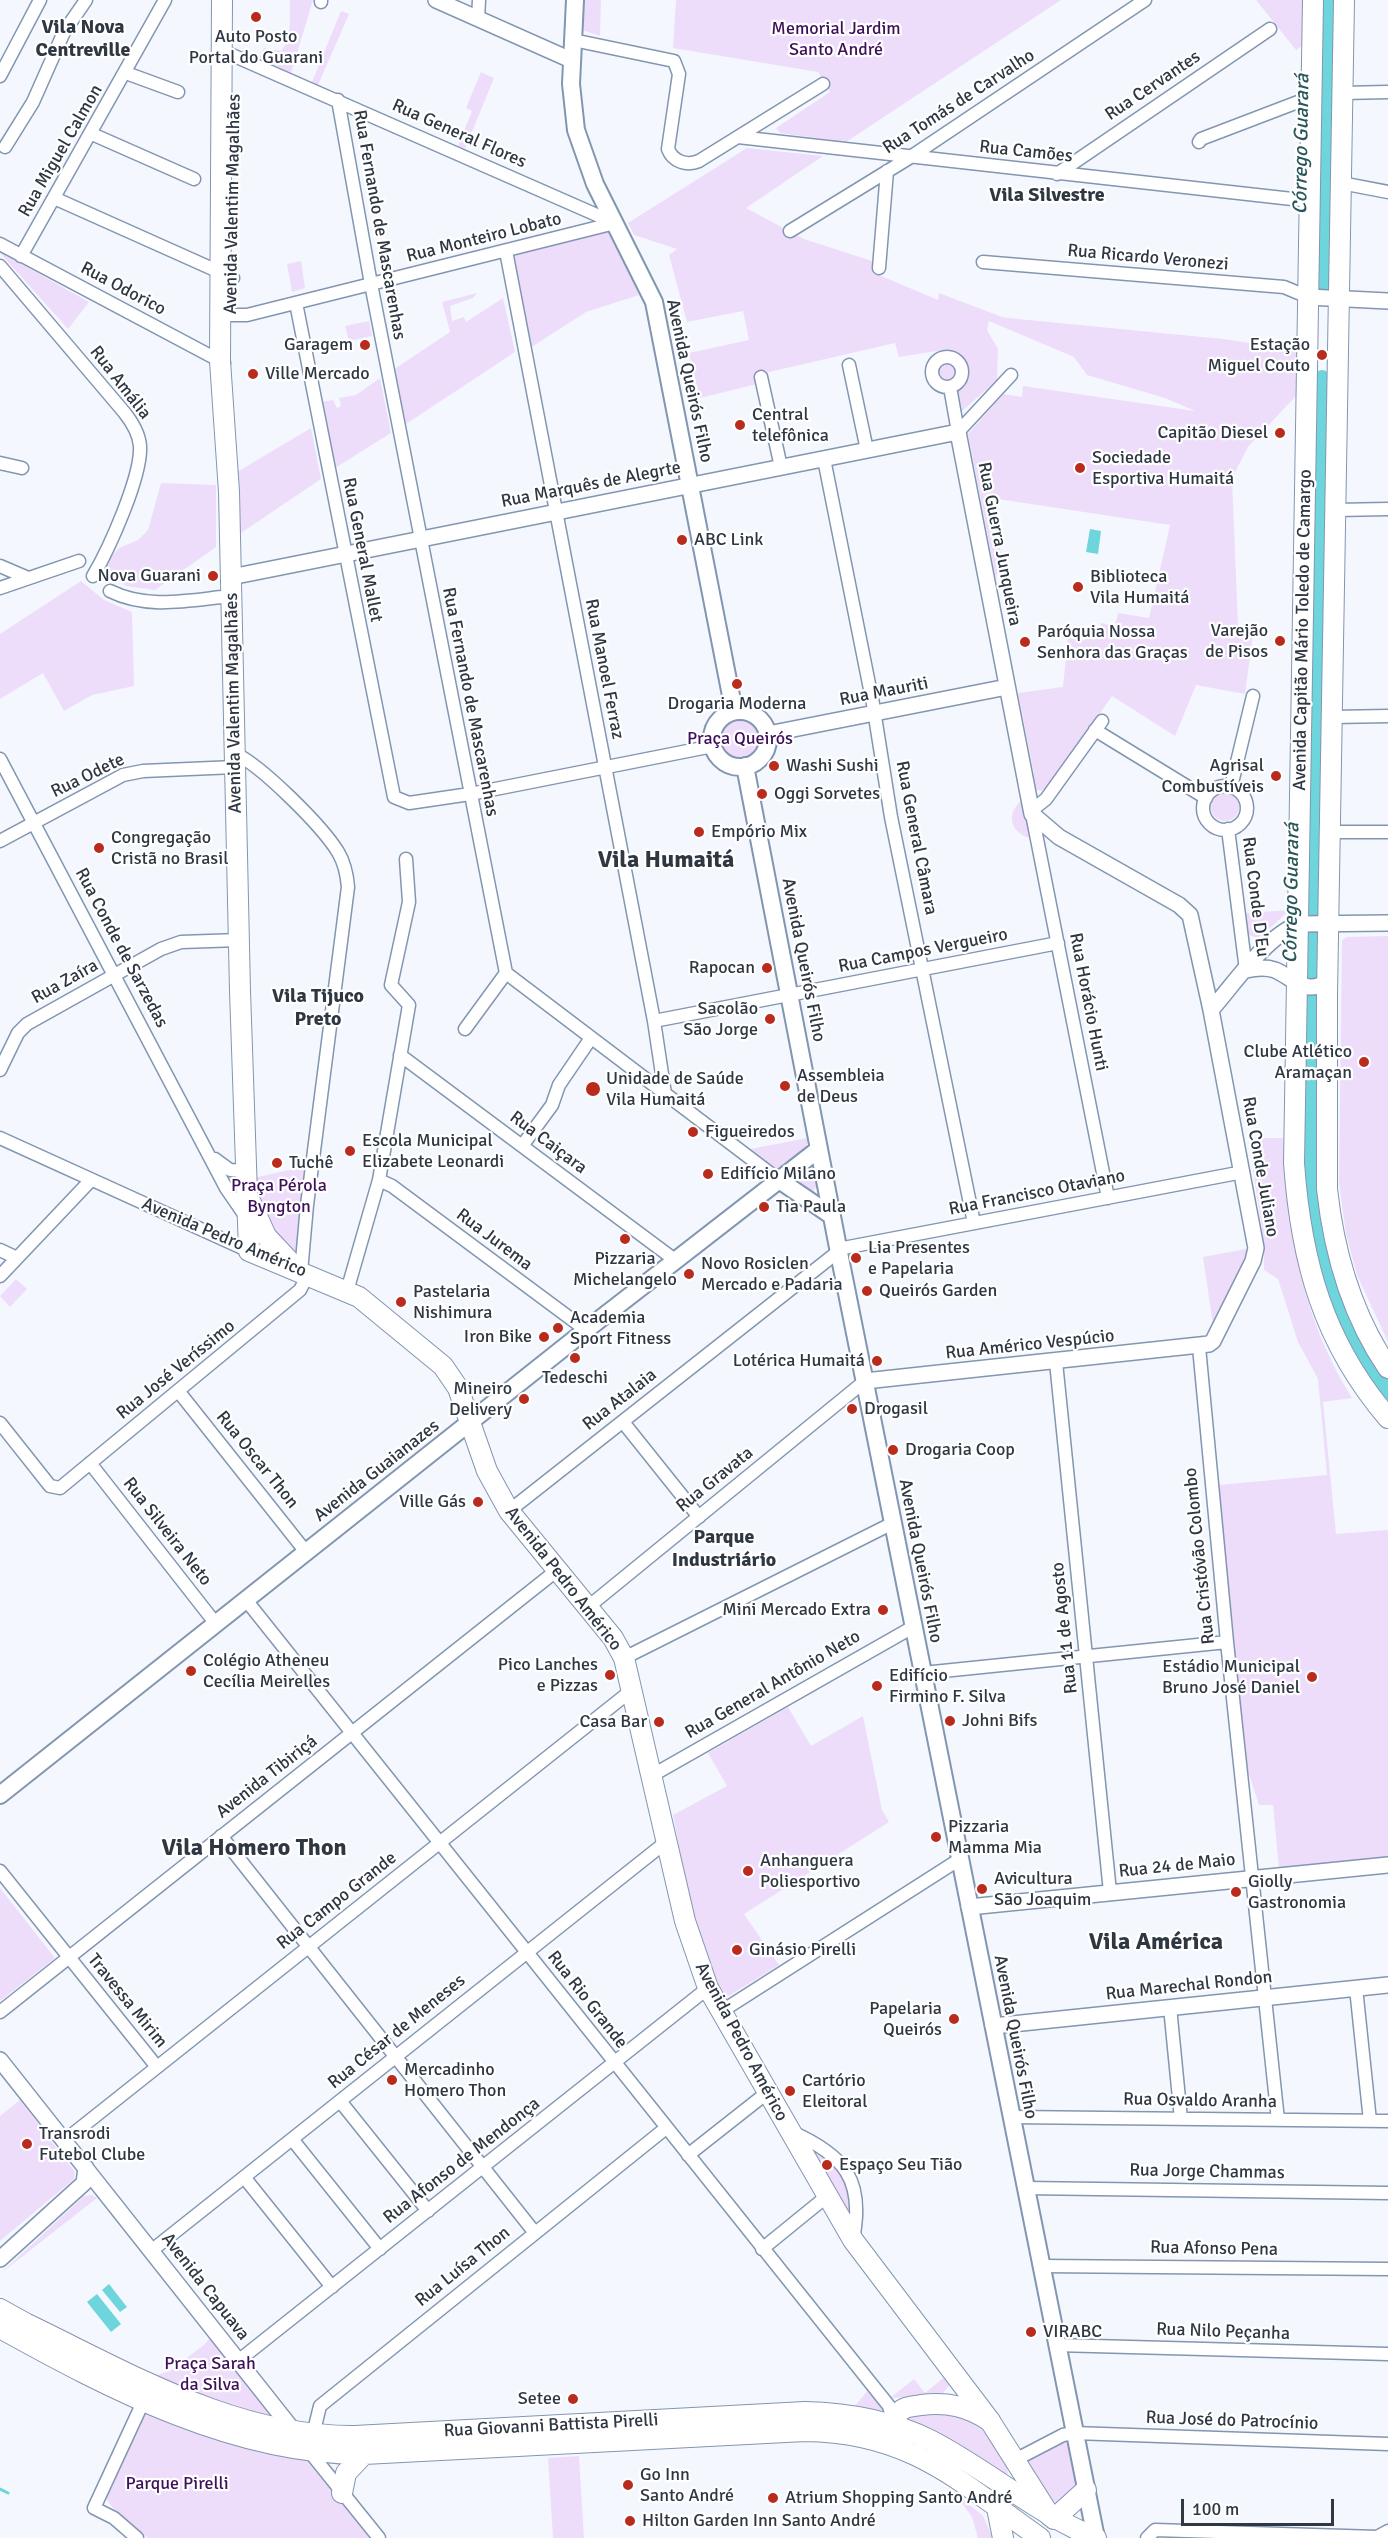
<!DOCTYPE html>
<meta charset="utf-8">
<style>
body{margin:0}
#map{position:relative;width:1388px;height:2538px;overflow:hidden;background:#f4f8fe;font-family:Signika,sans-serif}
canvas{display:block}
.scale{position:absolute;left:1181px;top:2499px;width:153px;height:27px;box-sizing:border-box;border:3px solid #2e3742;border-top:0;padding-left:8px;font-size:18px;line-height:21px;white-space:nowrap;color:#2e3742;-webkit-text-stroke:4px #fff;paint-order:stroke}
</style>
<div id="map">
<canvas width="1388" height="2538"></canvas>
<div class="scale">100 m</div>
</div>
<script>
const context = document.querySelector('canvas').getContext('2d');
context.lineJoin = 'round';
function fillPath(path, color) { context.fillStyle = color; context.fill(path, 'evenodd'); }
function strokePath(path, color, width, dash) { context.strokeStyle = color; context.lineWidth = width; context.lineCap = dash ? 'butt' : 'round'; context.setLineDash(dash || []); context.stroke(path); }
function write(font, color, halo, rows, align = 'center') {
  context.font = font + ' Signika,sans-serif'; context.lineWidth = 4.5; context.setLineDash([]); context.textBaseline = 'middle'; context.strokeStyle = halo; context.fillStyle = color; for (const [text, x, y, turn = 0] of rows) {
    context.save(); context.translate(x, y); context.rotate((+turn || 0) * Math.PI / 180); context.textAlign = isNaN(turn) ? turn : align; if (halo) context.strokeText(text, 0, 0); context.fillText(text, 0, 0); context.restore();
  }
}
fillPath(new Path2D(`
 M290,0H313L291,73L259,58L264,48L281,51C293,40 289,15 290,0Z
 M583,0H601L600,36L582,30Z
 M676,0H1061L846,142L780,133L776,128L830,92L818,72L673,48Z
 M1256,0H1303L1302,46L1296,50Z
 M341,11L349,14L318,85L312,82Z
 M481,72L494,78L465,149L458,146L472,111L466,108Z
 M747,148L823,156L746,208L804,239L872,261V272L938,300L939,293L1002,317L1018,319L1223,339L1297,350L1296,396L1248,447L1232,478L1238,626L1254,627L1245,694L1196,685L1175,736L1112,696L1049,786L1042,791L1034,789L1030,774H1034L1018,693L1063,687L1068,637L1085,640L1087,630L1099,632L1101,623L1115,626L1118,613L1149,618L1170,525L991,498L1001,554L996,579L968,434L1003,394L1022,397L1023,386L1195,411L1165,398L1087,375L1074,357L989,321L987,330L998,349L997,380L960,413L957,394C962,380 973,376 963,358L943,350L899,357L895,343L756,375L757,384L700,398L689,353L749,340L743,311L687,322L669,255L677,249L634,235L628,223Z
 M608,225L639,295L586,312L530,348L506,251Z
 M0,252L89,302L68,329L0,253Z
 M301,261L305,288L292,292L287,264Z
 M477,293L473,298L450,306L452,321L464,317L466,322L503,298L515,352L406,424L393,370L450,332L442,302Z
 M369,321L372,336L349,341L345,326Z
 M937 372a10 10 0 1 1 20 0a10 10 0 1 1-20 0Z
 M380,378L391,433L335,468L322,402L333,400L337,408L341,406L339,398L356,395Z
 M311,428L321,479L238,535L237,472Z
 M161,483L216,485V547L155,590L126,586L105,573L103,565L119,548L138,540L148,530Z
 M81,581L104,600L132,612L134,686L92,695L64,711L43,673L0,699V634Z
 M719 739a21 21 0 1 1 42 0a21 21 0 1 1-42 0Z
 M1211 807a14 14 0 1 1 28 0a14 14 0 1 1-28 0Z
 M1023,800L1030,838C1010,833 1005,812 1023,800Z
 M1290,910L1259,938L1248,935L1245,913Z
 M1388,936V1342L1357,1275L1346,1234L1339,1183L1342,940L1347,937Z
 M808,1138L806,1150L778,1171L750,1149Z
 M1250,1138H1283C1288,1232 1301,1316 1352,1398L1323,1402L1336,1534L1388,1530V1858L1279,1868L1273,1805H1259L1245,1762L1219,1485L1327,1475L1318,1379L1298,1342L1278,1279L1264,1270C1266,1226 1252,1183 1250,1138Z
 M307,1166L296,1258L269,1231L249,1179Z
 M809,1166L815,1171L818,1184L812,1193L794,1180Z
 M1251,1248L1213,1325L1203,1257Z
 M16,1279L27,1289L10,1307L0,1296Z
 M788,1707L811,1746L863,1716L882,1810L889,1822L744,1914L779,1965L727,1997C701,1982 680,1848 673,1815L727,1786L708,1753Z
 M0,1888L55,1958L0,2001Z
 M20,2100L75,2172L74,2179L0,2241V2116Z
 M817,2150C843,2173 849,2183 852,2218L812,2151Z
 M92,2195L97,2198L0,2274L84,2196Z
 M212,2335L274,2418L227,2406L154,2376L170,2371L205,2344Z
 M947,2375L950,2384L942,2395L890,2398L914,2379L925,2393Z
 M868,2390L885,2408L884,2412L855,2406Z
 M145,2410L223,2441L305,2459L371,2538H148L112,2507L105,2497Z
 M944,2411L978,2423L1007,2465L1008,2473L1005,2475L906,2420L910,2415Z
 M1064,2441L1069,2444L1077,2484L1076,2490L1058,2503L1048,2500L1026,2461Z
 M579,2456L584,2538H553L548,2458Z
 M954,2492L983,2516L993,2538H978L972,2517Z`), '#edddfa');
fillPath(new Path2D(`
 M1090,529L1101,531L1098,554L1086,552Z
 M109,2284L127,2307L120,2312L102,2290Z
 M97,2294L121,2324L111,2332L87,2302Z`), '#6fd5dc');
strokePath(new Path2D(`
 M0,2489L8,2493`), '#6fd5dc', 3);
strokePath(new Path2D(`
 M1323,288L1326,0
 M1322,379L1311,1079C1311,1156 1308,1236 1339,1309C1351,1339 1370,1365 1388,1391`), '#6fd5dc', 18);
const minor = new Path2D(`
 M321,2V0
 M478,19L479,0
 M573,40L674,61L679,74L668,149C673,162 687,166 699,161L823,84
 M223,51L615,223
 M126,73L178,92
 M0,76L40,0
 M1342,93L1388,92
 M338,100L371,284L506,973L779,1180
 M92,134L194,179
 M738,137L1310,201
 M1199,142L1201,139L1311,97
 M5,147L33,102L64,32L86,0
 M1057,174L1270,29
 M1341,183L1388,192
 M54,198L233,278
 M790,231L909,158L1145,0
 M0,244L224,363
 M506,251L654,1021L665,1094
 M21,256L165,0
 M983,262L1284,287L1308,297
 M0,266L124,412C132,422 139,433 140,446C142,476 109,549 93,576
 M879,268L887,171
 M296,303L394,797L409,803L470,794L713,746
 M221,315H247L615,223
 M932 372a15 15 0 1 1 30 0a15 15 0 1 1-30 0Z
 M849,365L867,450
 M761,377L781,467
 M950,387L958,432
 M958,432L1011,375
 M824,459L873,704L891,817L974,1223
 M0,463L22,468
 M1336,510L1388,509
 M0,566L28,578
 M0,588L79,561
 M110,591C148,610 190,600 231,596
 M1333,717L1388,716
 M1095,730L1206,798
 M234,753C261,765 322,826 338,852C344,862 347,875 348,887L307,1205L301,1272
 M0,759L226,1188L246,1217
 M1203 808a22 22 0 1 1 44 0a22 22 0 1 1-44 0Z
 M1231,787L1253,696
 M1031,811L1046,799L1102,721
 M1032,814L1108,1198
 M1228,829L1246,970
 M1331,832H1388
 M0,841L123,775L143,771L235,767
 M654,1021L1058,943
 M465,1029L506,973
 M400,1055L675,1260
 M0,1070L18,1033L27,1024L161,949L181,942L239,940
 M0,1138L249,1251
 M522,1146L552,1105L559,1085L591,1038
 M215,1159L230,1170L245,1171
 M379,1180L392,1186L586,1330
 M838,1249L1243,1172
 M0,1250L17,1258
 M0,1276L91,1180
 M347,1291L379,1180L409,1005L391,985L409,902L406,859
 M1199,1347L1227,1642L1278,2120
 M1056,1362L1110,1892
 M179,1392L306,1552
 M623,1422L699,1517
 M0,1423L50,1486L60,1488L300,1290L308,1275
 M90,1463L216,1624
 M509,1511L839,1251
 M246,1600L889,2406L893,2421
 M588,1607L865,1381
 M624,1658L893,1523
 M923,1673L1227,1642
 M651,1776L913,1627
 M221,1836L535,2233
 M0,1871L157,2067
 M1356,1988L1370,2121
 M1170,2007L1181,2119
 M722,2011L960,1859
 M0,2012L556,1571
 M340,2101L428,2211
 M1011,2117L1388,2121
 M792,2132C844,2155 865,2180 853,2239
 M292,2139L380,2249
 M64,2141L632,1690
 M688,2155L768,2092
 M244,2177L332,2287
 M1025,2188L1388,2193
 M762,2249L826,2197
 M151,2251L666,1842
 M1041,2266L1388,2269
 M1056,2345L1388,2354
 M238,2361L708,1988
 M1013,2461L1063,2435L1074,2433L1388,2444
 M137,2538L114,2518L94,2508L144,2400
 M379,2538L309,2451L320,2406L666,2128
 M1147,2538L1155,2530L1377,2537L1388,2531`);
const tertiary = new Path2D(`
 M436,0L571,60
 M1308,297L1388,301
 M231,577L958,432L1032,814L1059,837L1179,905L1190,915L1211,1010L1256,1248L1253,1261L1213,1341L1209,1344L865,1381
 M768,734L1007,687
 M1246,970C1255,968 1266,967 1275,970C1292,977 1308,998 1328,980
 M1211,1010C1234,984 1266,936 1299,924L1388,923
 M969,1907L1388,1865
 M993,2026L1388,1985
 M0,2060L296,2434
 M0,2259L84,2183L86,2168`);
const secondary = new Path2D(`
 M575,0L571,84L576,130L595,184L654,302L734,711
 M712 739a28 28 0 1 1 56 0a28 28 0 1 1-56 0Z
 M745,766L841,1263L1096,2538
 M779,1180L832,1216
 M0,1795L586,1330L819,1149`);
const primary = new Path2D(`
 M222,0L220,361L229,492L240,991L249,1251L359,1297L443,1366L458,1388L487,1471L509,1511L613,1638L624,1658L685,1921L708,1988L853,2240L990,2421L1050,2516
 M1313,0L1294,1163C1301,1261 1323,1342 1388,1418
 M1344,0L1327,994V1189C1334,1253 1352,1315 1388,1368
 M251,1203L266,1236L295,1267`);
const trunk = new Path2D(`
 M0,2309L27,2324C131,2374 236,2437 355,2436L805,2412C848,2413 890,2420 930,2440C987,2469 1035,2513 1096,2538
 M0,2328C110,2389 236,2455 364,2454L805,2431C910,2432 959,2481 1040,2538
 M894,2437L896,2416C902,2406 911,2407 921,2405C948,2402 967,2406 990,2421
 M342,2493L346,2473L364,2454
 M997,2508L1003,2538
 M1054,2519L1086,2490`);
strokePath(minor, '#8296b1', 15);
strokePath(tertiary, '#8296b1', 18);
strokePath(secondary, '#8296b1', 20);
strokePath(primary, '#8296b1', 22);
strokePath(trunk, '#8296b1', 22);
strokePath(minor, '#fff', 12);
strokePath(tertiary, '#fff', 15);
strokePath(secondary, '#fff', 16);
strokePath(primary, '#fff', 20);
strokePath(trunk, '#fff', 20);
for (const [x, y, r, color] of [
 [256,17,6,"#b92c1d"],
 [365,345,6,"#b92c1d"],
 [1322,355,6,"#b92c1d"],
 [253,374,6,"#b92c1d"],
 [740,425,6,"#b92c1d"],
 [1280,433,6,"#b92c1d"],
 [1080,468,6,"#b92c1d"],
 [682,540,6,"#b92c1d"],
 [213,576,6,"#b92c1d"],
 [1078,587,6,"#b92c1d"],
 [1280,641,6,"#b92c1d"],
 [1025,642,6,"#b92c1d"],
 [737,684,6,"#b92c1d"],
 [774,766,6,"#b92c1d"],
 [1276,776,6,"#b92c1d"],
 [762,794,6,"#b92c1d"],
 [699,832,6,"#b92c1d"],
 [99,848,6,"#b92c1d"],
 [767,968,6,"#b92c1d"],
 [770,1019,6,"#b92c1d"],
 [1364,1062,6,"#b92c1d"],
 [785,1086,6,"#b92c1d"],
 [593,1089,8,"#b92c1d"],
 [693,1132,6,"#b92c1d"],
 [350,1151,6,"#b92c1d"],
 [277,1163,6,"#b92c1d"],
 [708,1174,6,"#b92c1d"],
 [764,1207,6,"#b92c1d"],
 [625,1239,6,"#b92c1d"],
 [856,1258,6,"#b92c1d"],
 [689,1274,6,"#b92c1d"],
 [867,1291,6,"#b92c1d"],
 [401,1302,6,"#b92c1d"],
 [558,1328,6,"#b92c1d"],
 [544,1337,6,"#b92c1d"],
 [575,1358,6,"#b92c1d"],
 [877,1361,6,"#b92c1d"],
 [524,1399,6,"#b92c1d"],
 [852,1409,6,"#b92c1d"],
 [893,1450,6,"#b92c1d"],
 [478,1502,6,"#b92c1d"],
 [883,1610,6,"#b92c1d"],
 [191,1671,6,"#b92c1d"],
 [610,1675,6,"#b92c1d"],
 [1312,1677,6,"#b92c1d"],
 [877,1686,6,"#b92c1d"],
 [950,1721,6,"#b92c1d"],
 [659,1722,6,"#b92c1d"],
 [936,1837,6,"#b92c1d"],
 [748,1871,6,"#b92c1d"],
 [982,1889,6,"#b92c1d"],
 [1236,1892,6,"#b92c1d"],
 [737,1950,6,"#b92c1d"],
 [954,2019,6,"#b92c1d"],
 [392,2080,6,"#b92c1d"],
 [790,2091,6,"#b92c1d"],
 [27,2144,6,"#b92c1d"],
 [827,2165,6,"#b92c1d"],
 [1031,2332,6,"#b92c1d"],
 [573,2399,6,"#b92c1d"],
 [628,2485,6,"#b92c1d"],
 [773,2498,6,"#b92c1d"],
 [630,2521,6,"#b92c1d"]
]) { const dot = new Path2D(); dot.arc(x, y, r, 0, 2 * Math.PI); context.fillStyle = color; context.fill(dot); strokePath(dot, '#fff', 2); }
write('18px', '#3f105a', '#fff', [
 ["Memorial Jardim",836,29],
 ["Santo André",836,50],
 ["Praça Queirós",740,739],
 ["Praça Pérola",279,1186],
 ["Byngton",279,1207],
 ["Praça Sarah",210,2364],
 ["da Silva",210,2385],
 ["Parque Pirelli",177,2484]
]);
write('18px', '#2e3742', '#fff', [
 ["Auto Posto",256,37,"center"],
 ["Portal do Guarani",256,58,"center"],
 ["Garagem",353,345,"right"],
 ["Estação",1310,345,"right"],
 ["Miguel Couto",1310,366,"right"],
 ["Ville Mercado",265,374],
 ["Central",752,415],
 ["telefônica",752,436],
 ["Capitão Diesel",1268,433,"right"],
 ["Sociedade",1092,458],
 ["Esportiva Humaitá",1092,479],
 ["ABC Link",694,540],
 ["Nova Guarani",201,576,"right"],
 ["Biblioteca",1090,577],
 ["Vila Humaitá",1090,598],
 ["Varejão",1268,631,"right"],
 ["de Pisos",1268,652,"right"],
 ["Paróquia Nossa",1037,632],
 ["Senhora das Graças",1037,653],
 ["Drogaria Moderna",737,704,"center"],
 ["Washi Sushi",786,766],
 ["Agrisal",1264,766,"right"],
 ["Combustíveis",1264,787,"right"],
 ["Oggi Sorvetes",774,794],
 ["Empório Mix",711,832],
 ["Congregação",111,838],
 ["Cristã no Brasil",111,859],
 ["Rapocan",755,968,"right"],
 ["Sacolão",758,1009,"right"],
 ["São Jorge",758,1030,"right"],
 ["Clube Atlético",1352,1052,"right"],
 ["Aramaçan",1352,1073,"right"],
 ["Assembleia",797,1076],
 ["de Deus",797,1097],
 ["Unidade de Saúde",606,1079],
 ["Vila Humaitá",606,1100],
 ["Figueiredos",705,1132],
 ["Escola Municipal",362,1141],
 ["Elizabete Leonardi",362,1162],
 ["Tuchê",289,1163],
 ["Edifício Milano",720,1174],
 ["Tia Paula",776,1207],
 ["Lia Presentes",868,1248],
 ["e Papelaria",868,1269],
 ["Pizzaria",625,1259,"center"],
 ["Michelangelo",625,1280,"center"],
 ["Novo Rosiclen",701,1264],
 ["Mercado e Padaria",701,1285],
 ["Queirós Garden",879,1291],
 ["Pastelaria",413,1292],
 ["Nishimura",413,1313],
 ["Academia",570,1318],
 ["Sport Fitness",570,1339],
 ["Iron Bike",532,1337,"right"],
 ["Lotérica Humaitá",865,1361,"right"],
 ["Tedeschi",575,1378,"center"],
 ["Mineiro",512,1389,"right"],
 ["Delivery",512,1410,"right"],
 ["Drogasil",864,1409],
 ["Drogaria Coop",905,1450],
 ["Ville Gás",466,1502,"right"],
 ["Mini Mercado Extra",871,1610,"right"],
 ["Colégio Atheneu",203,1661],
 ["Cecília Meirelles",203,1682],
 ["Pico Lanches",598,1665,"right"],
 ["e Pizzas",598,1686,"right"],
 ["Estádio Municipal",1300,1667,"right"],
 ["Bruno José Daniel",1300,1688,"right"],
 ["Edifício",889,1676],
 ["Firmino F. Silva",889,1697],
 ["Johni Bifs",962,1721],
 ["Casa Bar",647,1722,"right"],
 ["Pizzaria",948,1827],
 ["Mamma Mia",948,1848],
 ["Anhanguera",760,1861],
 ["Poliesportivo",760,1882],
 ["Avicultura",994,1879],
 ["São Joaquim",994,1900],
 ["Giolly",1248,1882],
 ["Gastronomia",1248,1903],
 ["Ginásio Pirelli",749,1950],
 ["Papelaria",942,2009,"right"],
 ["Queirós",942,2030,"right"],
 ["Mercadinho",404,2070],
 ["Homero Thon",404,2091],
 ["Cartório",802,2081],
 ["Eleitoral",802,2102],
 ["Transrodi",39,2134],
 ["Futebol Clube",39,2155],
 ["Espaço Seu Tião",839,2165],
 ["VIRABC",1043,2332],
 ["Setee",561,2399,"right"],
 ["Go Inn",640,2475],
 ["Santo André",640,2496],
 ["Atrium Shopping Santo André",785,2498],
 ["Hilton Garden Inn Santo André",642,2521]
], 'left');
write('18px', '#2e3742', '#fff', [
 ["Rua Cervantes",1153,86,-34],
 ["Rua Tomás de Carvalho",959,102,-33],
 ["Rua General Flores",459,134,24],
 ["Rua Miguel Calmon",61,151,-60],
 ["Rua Camões",1026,152,6],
 ["Avenida Valentim Magalhães",233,204,-89],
 ["Rua Fernando de Mascarenhas",379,225,80],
 ["Rua Monteiro Lobato",484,238,-14],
 ["Rua Ricardo Veronezi",1148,258,5],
 ["Rua Odorico",123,289,28],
 ["Avenida Queirós Filho",689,381,78],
 ["Rua Amália",120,383,52],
 ["Rua Marquês de Alegrte",591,485,-11],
 ["Rua Guerra Junqueira",999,544,79],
 ["Rua General Mallet",362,550,79],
 ["Avenida Capitão Mário Toledo de Camargo",1303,630,-89],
 ["Rua Manoel Ferraz",604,669,79],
 ["Rua Mauriti",884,692,-11],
 ["Rua Fernando de Mascarenhas",470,702,79],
 ["Avenida Valentim Magalhães",234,703,-91],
 ["Rua Odete",88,776,-26],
 ["Rua General Câmara",916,838,79],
 ["Rua Conde D'Eu",1255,897,83],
 ["Rua Conde de Sarzedas",121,948,62],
 ["Rua Campos Vergueiro",923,951,-11],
 ["Avenida Queirós Filho",803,960,79],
 ["Rua Zaíra",65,982,-29],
 ["Rua Horácio Hunti",1088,1002,79],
 ["Rua Caiçara",548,1143,37],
 ["Rua Conde Juliano",1260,1167,80],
 ["Rua Francisco Otaviano",1037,1193,-11],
 ["Avenida Pedro Américo",224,1238,23],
 ["Rua Jurema",494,1240,37],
 ["Rua Américo Vespúcio",1030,1345,-6],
 ["Rua José Veríssimo",176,1370,-39],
 ["Rua Atalaia",620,1400,-38],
 ["Rua Oscar Thon",257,1460,51],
 ["Avenida Guaianazes",377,1471,-38],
 ["Rua Gravata",715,1480,-39],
 ["Rua Silveira Neto",167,1532,52],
 ["Rua Cristóvão Colombo",1200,1556,-96],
 ["Avenida Queirós Filho",920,1561,79],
 ["Avenida Pedro Américo",563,1579,52],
 ["Rua 11 de Agosto",1065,1628,-96],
 ["Rua General Antônio Neto",773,1685,-30],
 ["Avenida Tibiriçá",267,1777,-38],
 ["Rua 24 de Maio",1177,1866,-6],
 ["Rua Campo Grande",337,1901,-38],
 ["Rua Marechal Rondon",1189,1986,-6],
 ["Rua Rio Grande",587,2000,52],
 ["Travessa Mirim",127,2001,51],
 ["Rua César de Meneses",397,2032,-39],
 ["Avenida Queirós Filho",1015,2037,79],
 ["Avenida Pedro Américo",741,2042,62],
 ["Rua Osvaldo Aranha",1200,2101,1],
 ["Rua Afonso de Mendonça",462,2161,-38],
 ["Rua Jorge Chammas",1207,2172,1],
 ["Rua Afonso Pena",1214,2249,1],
 ["Rua Luísa Thon",463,2267,-39],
 ["Avenida Capuava",205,2287,52],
 ["Rua Nilo Peçanha",1223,2332,2],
 ["Rua José do Patrocínio",1232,2421,2],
 ["Rua Giovanni Battista Pirelli",551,2426,-3]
]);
write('bold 20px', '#2e3742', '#fff', [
 ["Vila Nova",83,28],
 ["Centreville",83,51],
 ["Vila Silvestre",1047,196],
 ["Vila Tijuco",318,997],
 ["Preto",318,1020],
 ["Parque",724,1538],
 ["Industriário",724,1561]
]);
write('italic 20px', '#29565a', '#fff', [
 ["Córrego Guarará",1302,144,-89],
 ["Córrego Guarará",1292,893,-89]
]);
write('bold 24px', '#2e3742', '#fff', [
 ["Vila Humaitá",666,861],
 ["Vila Homero Thon",254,1849],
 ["Vila América",1156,1943]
]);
</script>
